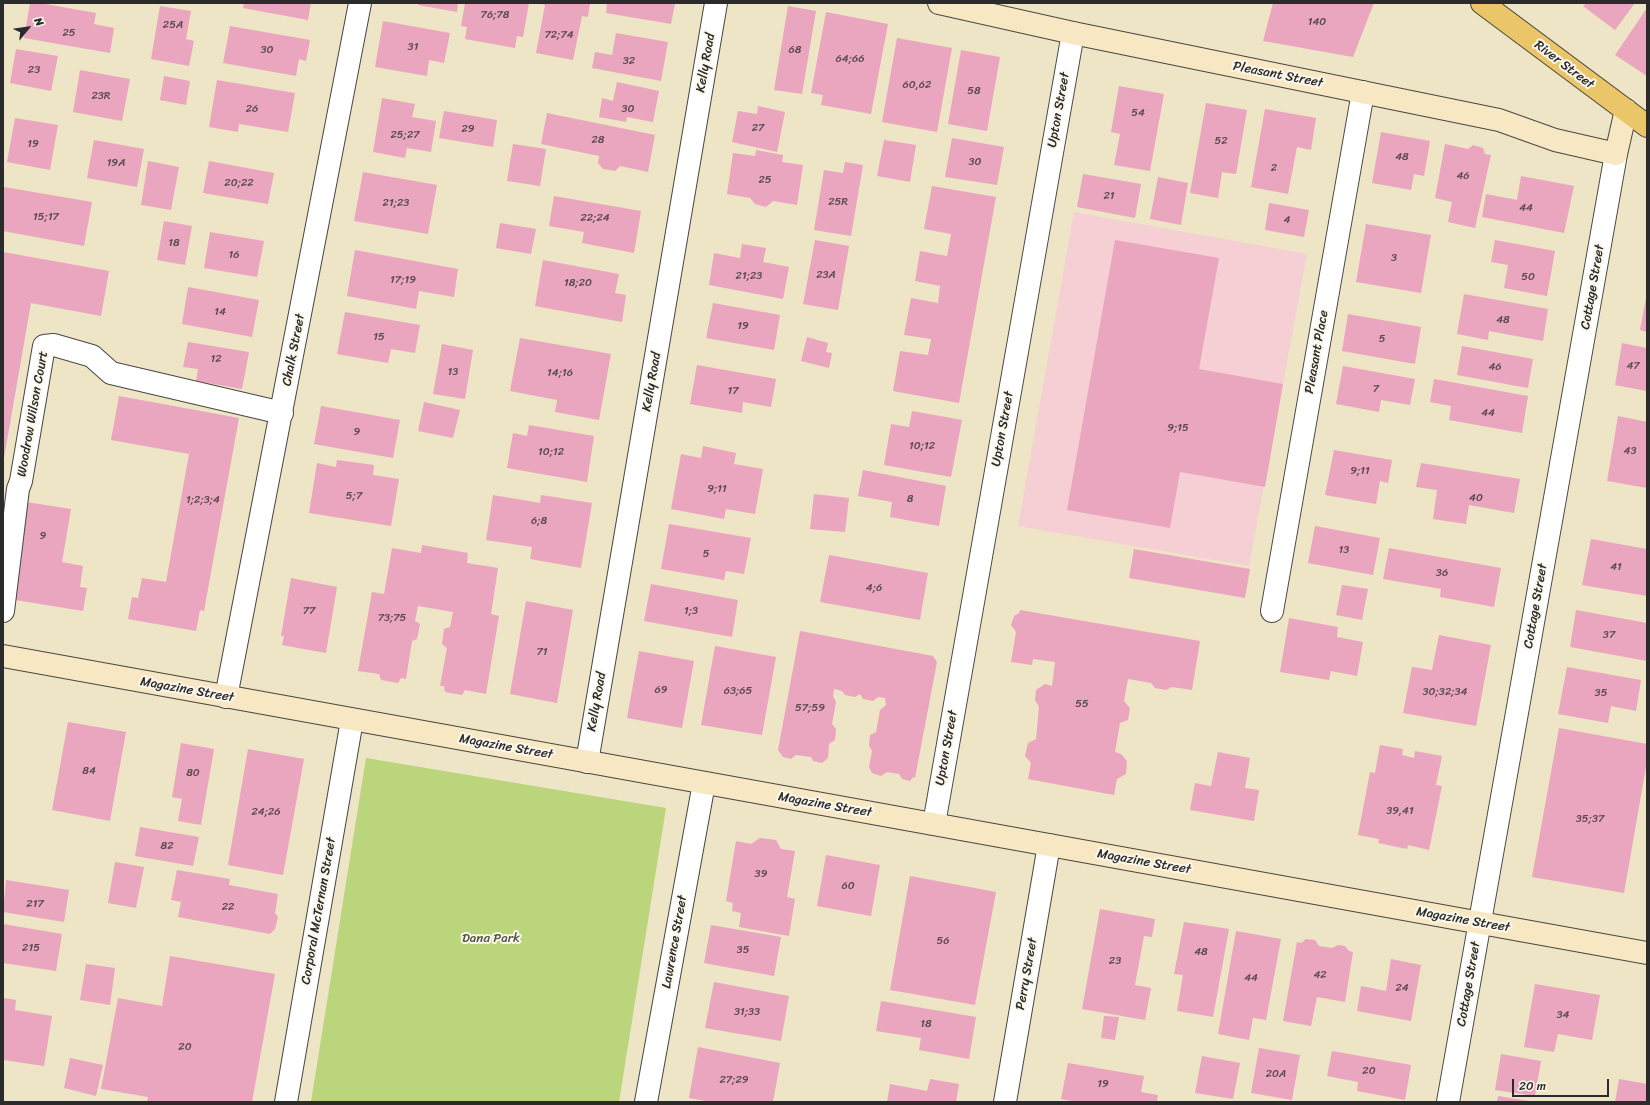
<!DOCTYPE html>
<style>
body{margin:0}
#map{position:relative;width:1650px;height:1105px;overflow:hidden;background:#eee4c6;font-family:Sriracha,sans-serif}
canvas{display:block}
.frame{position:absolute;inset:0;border:4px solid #2b2b2b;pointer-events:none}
.north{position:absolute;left:8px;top:8px;width:40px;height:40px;-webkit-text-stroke:3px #fbf7ec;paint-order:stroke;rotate:61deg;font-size:11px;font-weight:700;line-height:16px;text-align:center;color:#2b2b2b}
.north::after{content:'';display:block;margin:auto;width:14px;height:18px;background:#2b2b2b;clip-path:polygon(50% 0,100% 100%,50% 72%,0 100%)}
.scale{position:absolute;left:1512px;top:1079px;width:97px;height:18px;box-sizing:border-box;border:2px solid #2b2b2b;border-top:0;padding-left:5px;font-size:12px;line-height:14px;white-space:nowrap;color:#2b2b2b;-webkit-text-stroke:3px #fbf7ec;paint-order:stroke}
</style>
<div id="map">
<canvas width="1650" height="1105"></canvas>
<div class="frame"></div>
<div class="north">N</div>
<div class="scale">20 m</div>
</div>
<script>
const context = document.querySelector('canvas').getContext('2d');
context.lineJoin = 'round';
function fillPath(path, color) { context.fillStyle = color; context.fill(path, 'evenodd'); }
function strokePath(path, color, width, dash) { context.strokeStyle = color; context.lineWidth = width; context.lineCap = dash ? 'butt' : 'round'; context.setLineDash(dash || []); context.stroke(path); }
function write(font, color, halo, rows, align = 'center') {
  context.font = font + ' Sriracha,sans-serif'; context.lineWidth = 4; context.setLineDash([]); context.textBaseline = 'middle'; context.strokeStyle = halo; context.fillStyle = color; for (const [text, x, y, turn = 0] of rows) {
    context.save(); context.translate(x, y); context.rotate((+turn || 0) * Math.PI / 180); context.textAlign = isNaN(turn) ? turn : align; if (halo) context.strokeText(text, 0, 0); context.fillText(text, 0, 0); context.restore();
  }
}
fillPath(new Path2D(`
 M1074,212L1307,254L1249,566L1018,526Z`), '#f6cfd5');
fillPath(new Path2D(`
 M366,758L666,808L619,1102H311Z`), '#bad57b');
fillPath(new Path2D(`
 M30,3H40L96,13L94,24L114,28L110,53L24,38Z
 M244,3H311L308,20L243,8Z
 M418,3H458L457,12L418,5Z
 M465,3H529L523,37L517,36L515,48L465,39L467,27L461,26Z
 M538,3H590L588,17L582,16L573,60L536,53L545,5Z
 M607,3H675L671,24L606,13Z
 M1273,3H1374L1353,57L1263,41Z
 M1586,3H1635L1615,30L1583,6Z
 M160,6L191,11L186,39L194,41L189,66L151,59Z
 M788,6L816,11L802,94L774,90Z
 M1647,8V76L1615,55Z
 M826,12L888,24L871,114L821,105L823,95L811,93Z
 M383,21L450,33L444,63L429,60L427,76L375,67Z
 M230,26L310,40L306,61L299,59L296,76L223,63Z
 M616,33L668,42L661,81L592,68L595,52L612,55Z
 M897,38L952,48L937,132L882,122Z
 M16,49L58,56L51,91L10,83Z
 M961,50L1000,57L987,131L948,124Z
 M80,70L130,79L122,121L73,112Z
 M164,76L190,81L186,105L160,100Z
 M217,80L295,93L288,132L239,124L238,132L209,127Z
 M617,82L659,91L653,122L627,117L626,122L599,117L602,98L613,101Z
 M1119,86L1164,94L1150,171L1114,165L1120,134L1111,132Z
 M382,98L415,104L412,117L436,121L431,152L407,148L405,158L373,152Z
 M1206,103L1247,110L1236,174L1222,172L1218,198L1190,193Z
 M758,106L785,112L777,152L732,142L738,111L757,114Z
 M1265,109L1316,118L1311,150L1297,147L1288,194L1251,187Z
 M444,111L497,120L493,147L439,138Z
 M547,113L655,135L648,172L620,166L615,171L603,169L598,163L599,156L541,144Z
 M15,118L58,125L50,170L7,162Z
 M1381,132L1430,141L1424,176L1414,174L1411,190L1372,183Z
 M952,138L1004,147L997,185L945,177Z
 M94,140L144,149L137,187L87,178Z
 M884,140L916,145L910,182L877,176Z
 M513,144L546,149L540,186L507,181Z
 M1445,144L1468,149L1473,145L1483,148L1485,154L1491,155L1475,228L1448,222L1452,202L1435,198Z
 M756,150L783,155L782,162L803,165L797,205L773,201L766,207L755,204L750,198L727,194L733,153L755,156Z
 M148,161L179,167L171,210L141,205Z
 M209,161L274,173L268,204L203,193Z
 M845,162L863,165L851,236L814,230L824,170L843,173Z
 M363,172L437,185L428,234L354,221Z
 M1083,174L1141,184L1135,218L1077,207Z
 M1521,176L1574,186L1564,233L1482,217L1486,194L1517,200Z
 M1158,177L1188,183L1181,225L1150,219Z
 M932,186L996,197L959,403L893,391L900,351L928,355L931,339L904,335L911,298L938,303L940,286L915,281L920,251L947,256L951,234L924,229Z
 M4,187L92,202L84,246L3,231Z
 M554,196L641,211L634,253L582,243L584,232L549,226Z
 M1269,203L1309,210L1304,237L1265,230Z
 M164,221L192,226L185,265L157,260Z
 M500,223L536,229L531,254L496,248Z
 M1366,224L1431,235L1421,293L1356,282Z
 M210,232L264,241L257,277L204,268Z
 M815,240L849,246L838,310L803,304Z
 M1115,240L1219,258L1199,369L1283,384L1265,487L1180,472L1170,528L1067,510Z
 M1495,240L1555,251L1547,296L1504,288L1508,265L1491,262Z
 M742,244L766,248L763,262L789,267L783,299L709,285L714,253L740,258Z
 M355,250L458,269L454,297L419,291L416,309L347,296Z
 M3,252L109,271L101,316L31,303L4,458Z
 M543,260L619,274L615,293L626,295L622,322L535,306Z
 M188,287L259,300L252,337L182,324Z
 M1464,294L1548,309L1543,341L1489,331L1488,340L1457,334Z
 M1646,298L1647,299V332L1640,330Z
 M713,303L780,315L774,350L706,338Z
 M345,312L420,325L415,353L391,349L388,363L337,354Z
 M1348,314L1421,327L1415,364L1342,351Z
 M807,337L828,343L826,352L832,353L829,368L801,361Z
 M520,338L611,354L599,420L555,412L557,400L510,391Z
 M188,342L249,352L242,389L196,381L198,369L183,367Z
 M1622,343L1647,348V391L1615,385Z
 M442,344L473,350L465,399L433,394Z
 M1462,346L1533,359L1528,388L1457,375Z
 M697,365L776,379L771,407L743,402L742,413L690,404Z
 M1343,366L1415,379L1410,405L1381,400L1379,412L1336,404Z
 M1434,379L1528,396L1522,433L1449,420L1451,406L1430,402Z
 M119,396L239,418L204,611L200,610L196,631L128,619L132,597L138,598L142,578L166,582L189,454L111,440Z
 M424,402L460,410L453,438L418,431Z
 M321,406L400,420L393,458L314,444Z
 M912,411L962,420L951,477L884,465L891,424L909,427Z
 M1618,416L1647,422V488L1607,481Z
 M529,425L594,436L587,482L507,468L513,433L527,436Z
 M703,446L736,453L734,464L763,469L755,514L726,509L724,519L671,509L681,454L701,458Z
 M1334,450L1392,460L1388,483L1380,481L1376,504L1325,495Z
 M337,460L374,465L373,475L399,479L391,526L309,513L317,463L336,467Z
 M1421,463L1520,479L1514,513L1469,505L1466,524L1433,519L1437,490L1416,487Z
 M863,470L946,486L939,526L890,517L892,502L858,496Z
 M814,494L849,498L845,532L810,529Z
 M493,495L540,503L541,495L592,503L581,568L530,559L532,547L486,540Z
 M26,502L71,509L62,562L83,566L80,587L87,588L83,611L9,599Z
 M669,524L751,538L744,574L726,571L724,580L661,569Z
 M1315,526L1380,538L1373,575L1308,563Z
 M1591,539L1647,549V596L1582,585Z
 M422,545L468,553L467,563L498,568L491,614L499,616L486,694L465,690L462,695L445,692L444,686H440L447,648L442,644L444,629L450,627L453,612L418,606L415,621L420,624L417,639L412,641L406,679L401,678L398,683L381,680L379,674L358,671L372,592L384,594L392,548L421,553Z
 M1389,548L1501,568L1494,607L1440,597L1441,589L1383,579Z
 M1134,549L1250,569L1245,598L1129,578Z
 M829,555L928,573L920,620L820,602Z
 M291,578L337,587L326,653L282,645L284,636H281Z
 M651,584L738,600L732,637L644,621Z
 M1342,585L1368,589L1362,620L1336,615Z
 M526,601L573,610L557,703L510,694Z
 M1020,610L1200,641L1192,690L1172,687L1166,690L1155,688L1151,683L1128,679L1124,701L1130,708L1128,720L1120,723L1115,752L1121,754L1127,761L1126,774L1117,779L1114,795L1028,779L1031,763L1025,756L1028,743L1036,739L1039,707L1035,700L1036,690L1045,684L1052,686L1055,662L1033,659L1032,665L1011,662L1016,632L1011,625L1014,616L1019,613Z
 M1576,610L1647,623V661L1570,647Z
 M1289,618L1338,627L1337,637L1363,642L1357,676L1331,671L1329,680L1280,672Z
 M800,631L933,656L937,662L915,778L913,777L910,781L902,779L899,774L887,772L881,776L872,773L869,767L872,751L869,746L870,735L876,732L880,710L886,705L885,698L878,697L873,701L863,699L860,694L855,697L845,695L842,691L834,689L833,696L836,702L832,724L836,729L835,740L829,744L828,758L822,763L813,761L811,757L796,755L791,759L783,757L778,750Z
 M1439,635L1491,645L1476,726L1403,713L1412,667L1432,670Z
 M715,646L776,657L762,735L701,725Z
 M639,651L694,661L682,728L627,718Z
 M1567,667L1641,680L1636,711L1611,706L1608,723L1558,714Z
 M68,722L126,732L110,821L52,810Z
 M1559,728L1647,744V761L1624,893L1532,877Z
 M181,743L214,749L201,825L178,821L182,799L172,797Z
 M1380,745L1403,749L1402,755L1414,758L1415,751L1442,756L1436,785L1442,786L1429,850L1408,845L1407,849L1378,843L1379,839L1358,835L1370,772L1375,773Z
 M248,749L304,759L283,875L228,865Z
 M1218,752L1250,758L1245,788L1259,790L1254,821L1190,810L1195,783L1211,786Z
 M140,827L199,837L193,866L135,856Z
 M760,838L776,840L781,849L795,851L787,897L795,899L789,936L739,927L741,913L732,911L733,903L726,901L736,841L751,844Z
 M826,855L880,865L871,916L817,906Z
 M115,862L144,867L136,908L108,903Z
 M177,870L230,879L229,885L278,894L275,913L278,917L275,929L270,934L178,917L181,902L171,900Z
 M910,876L996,892L975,1005L890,990Z
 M6,880L69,890L64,922L3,912Z
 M1100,909L1155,919L1152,937L1144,936L1135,985L1151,988L1145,1020L1082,1009Z
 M1184,922L1229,929L1213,1017L1177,1011L1183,975L1174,974Z
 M3,924L62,934L56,971L3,963Z
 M711,925L781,937L774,976L704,963Z
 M1236,931L1281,939L1266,1020L1253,1018L1249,1040L1218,1034Z
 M1306,939L1315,940L1319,946L1332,948L1338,945L1345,946L1349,951L1353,952L1345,1002L1317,997L1311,1026L1283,1021L1297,942L1301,943Z
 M170,956L275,974L252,1102H147L148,1097L101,1089L118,998L162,1006Z
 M1391,959L1421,965L1411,1021L1357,1011L1361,986L1386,991Z
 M86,964L115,968L110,1005L80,1000Z
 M714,982L789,996L781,1041L705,1028Z
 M1535,984L1600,995L1592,1040L1558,1034L1554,1052L1524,1047Z
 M3,998L16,1000L15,1010L52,1016L44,1066L3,1060Z
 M881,1001L976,1017L969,1059L919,1050L921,1038L876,1031Z
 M1104,1016L1119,1017L1115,1040L1101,1038Z
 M698,1047L780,1063L773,1102H711L689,1098Z
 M1259,1048L1300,1055L1292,1100L1251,1093Z
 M1332,1051L1411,1065L1405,1100L1357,1091L1358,1082L1327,1076Z
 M1501,1054L1541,1061L1535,1096L1495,1090Z
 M1202,1056L1240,1063L1233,1099L1195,1093Z
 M70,1058L103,1065L96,1096L64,1088Z
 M1068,1063L1144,1076L1141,1092L1158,1095L1157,1102H1077L1061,1099Z
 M930,1079L959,1084L956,1102H887L890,1084L927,1091Z
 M1619,1079L1647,1084V1102H1615Z
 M1498,1096L1529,1101V1102H1497Z`), '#e9a6be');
const street = new Path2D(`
 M3,611L18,489L21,481L44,346L54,345L92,356L111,373L282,413
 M1272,611L1363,92
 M226,697L360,3
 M587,762L716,3
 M934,824L1073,33
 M286,1102L352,720
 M646,1102L704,783
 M1005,1102L1049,845
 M1448,1102L1616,154`);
const secondary = new Path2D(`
 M939,3L1073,33L1499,120L1555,140L1616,154L1626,110
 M3,656L1647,953`);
const primary = new Path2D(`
 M1482,3L1647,126`);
strokePath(street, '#484742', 24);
strokePath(secondary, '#484742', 24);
strokePath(primary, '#484742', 24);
strokePath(street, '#fff', 22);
strokePath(secondary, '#f7e8c3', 22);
strokePath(primary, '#eac669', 22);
write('11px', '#5a4a50', null, [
 ["76;78",495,15],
 ["140",1317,22],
 ["25A",173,25],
 ["25",69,33],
 ["72;74",559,35],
 ["31",413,47],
 ["30",267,50],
 ["68",795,50],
 ["64;66",850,59],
 ["32",629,61],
 ["23",34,70],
 ["60,62",917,85],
 ["58",974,91],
 ["23R",101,96],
 ["26",252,109],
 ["30",628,109],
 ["54",1138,113],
 ["27",758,128],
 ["29",468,129],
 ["25;27",405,135],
 ["28",598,140],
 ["52",1221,141],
 ["19",33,144],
 ["48",1402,157],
 ["30",975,162],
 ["19A",116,163],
 ["2",1274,168],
 ["46",1463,176],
 ["25",765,180],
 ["20;22",239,183],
 ["21",1109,196],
 ["25R",838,202],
 ["21;23",396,203],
 ["44",1526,208],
 ["15;17",46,217],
 ["22;24",595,218],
 ["4",1287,220],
 ["18",174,243],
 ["16",234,255],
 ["3",1394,258],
 ["23A",826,275],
 ["21;23",749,276],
 ["50",1528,277],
 ["17;19",403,280],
 ["18;20",578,283],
 ["14",220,312],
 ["48",1503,320],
 ["19",743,326],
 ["15",379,337],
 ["5",1382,339],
 ["12",216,359],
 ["47",1633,366],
 ["46",1495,367],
 ["13",453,372],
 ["14;16",560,373],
 ["7",1376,389],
 ["17",733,391],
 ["44",1488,413],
 ["9;15",1178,428],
 ["9",357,432],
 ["10;12",922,446],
 ["43",1630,451],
 ["10;12",551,452],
 ["9;11",1360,471],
 ["9;11",717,489],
 ["5;7",354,496],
 ["40",1476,498],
 ["8",910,499],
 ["1;2;3;4",203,500],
 ["6;8",539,521],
 ["9",43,536],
 ["13",1344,550],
 ["5",706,554],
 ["41",1616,567],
 ["36",1442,573],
 ["4;6",874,588],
 ["77",309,611],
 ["1;3",691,611],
 ["73;75",392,618],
 ["37",1609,635],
 ["71",542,652],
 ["69",661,690],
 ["63;65",738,691],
 ["30;32;34",1445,692],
 ["35",1601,693],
 ["55",1082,704],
 ["57;59",810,708],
 ["84",89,771],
 ["80",193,773],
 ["39,41",1400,811],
 ["24;26",266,812],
 ["35;37",1590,819],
 ["82",167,846],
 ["39",761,874],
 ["60",848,886],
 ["217",35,904],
 ["22",228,907],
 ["56",943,941],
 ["215",31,948],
 ["35",743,950],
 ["48",1201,952],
 ["23",1115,961],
 ["42",1320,975],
 ["44",1251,978],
 ["24",1402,988],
 ["31;33",747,1012],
 ["34",1563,1015],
 ["18",926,1024],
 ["20",185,1047],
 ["20",1369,1071],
 ["20A",1276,1074],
 ["27;29",734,1080],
 ["19",1103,1084]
]);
write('13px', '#2b2b2b', '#fbf7ec', [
 ["Kelly Road",706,63,-80],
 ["River Street",1564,65,37],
 ["Pleasant Street",1278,75,11],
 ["Upton Street",1059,110,-80],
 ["Cottage Street",1593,287,-80],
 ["Chalk Street",294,350,-79],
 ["Pleasant Place",1317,352,-80],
 ["Kelly Road",652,382,-80],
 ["Woodrow Wilson Court",33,414,-80],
 ["Upton Street",1003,429,-80],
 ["Cottage Street",1536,606,-80],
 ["Magazine Street",187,690,10],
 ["Kelly Road",597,702,-80],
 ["Magazine Street",506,747,10],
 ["Upton Street",947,748,-80],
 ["Magazine Street",825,805,10],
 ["Magazine Street",1144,862,10],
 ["Corporal McTernan Street",319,911,-80],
 ["Magazine Street",1463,920,10],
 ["Lawrence Street",675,942,-80],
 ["Perry Street",1027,974,-80],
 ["Cottage Street",1469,984,-80]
]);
write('13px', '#4f563f', '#fbf7ec', [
 ["Dana Park",491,939]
]);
</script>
